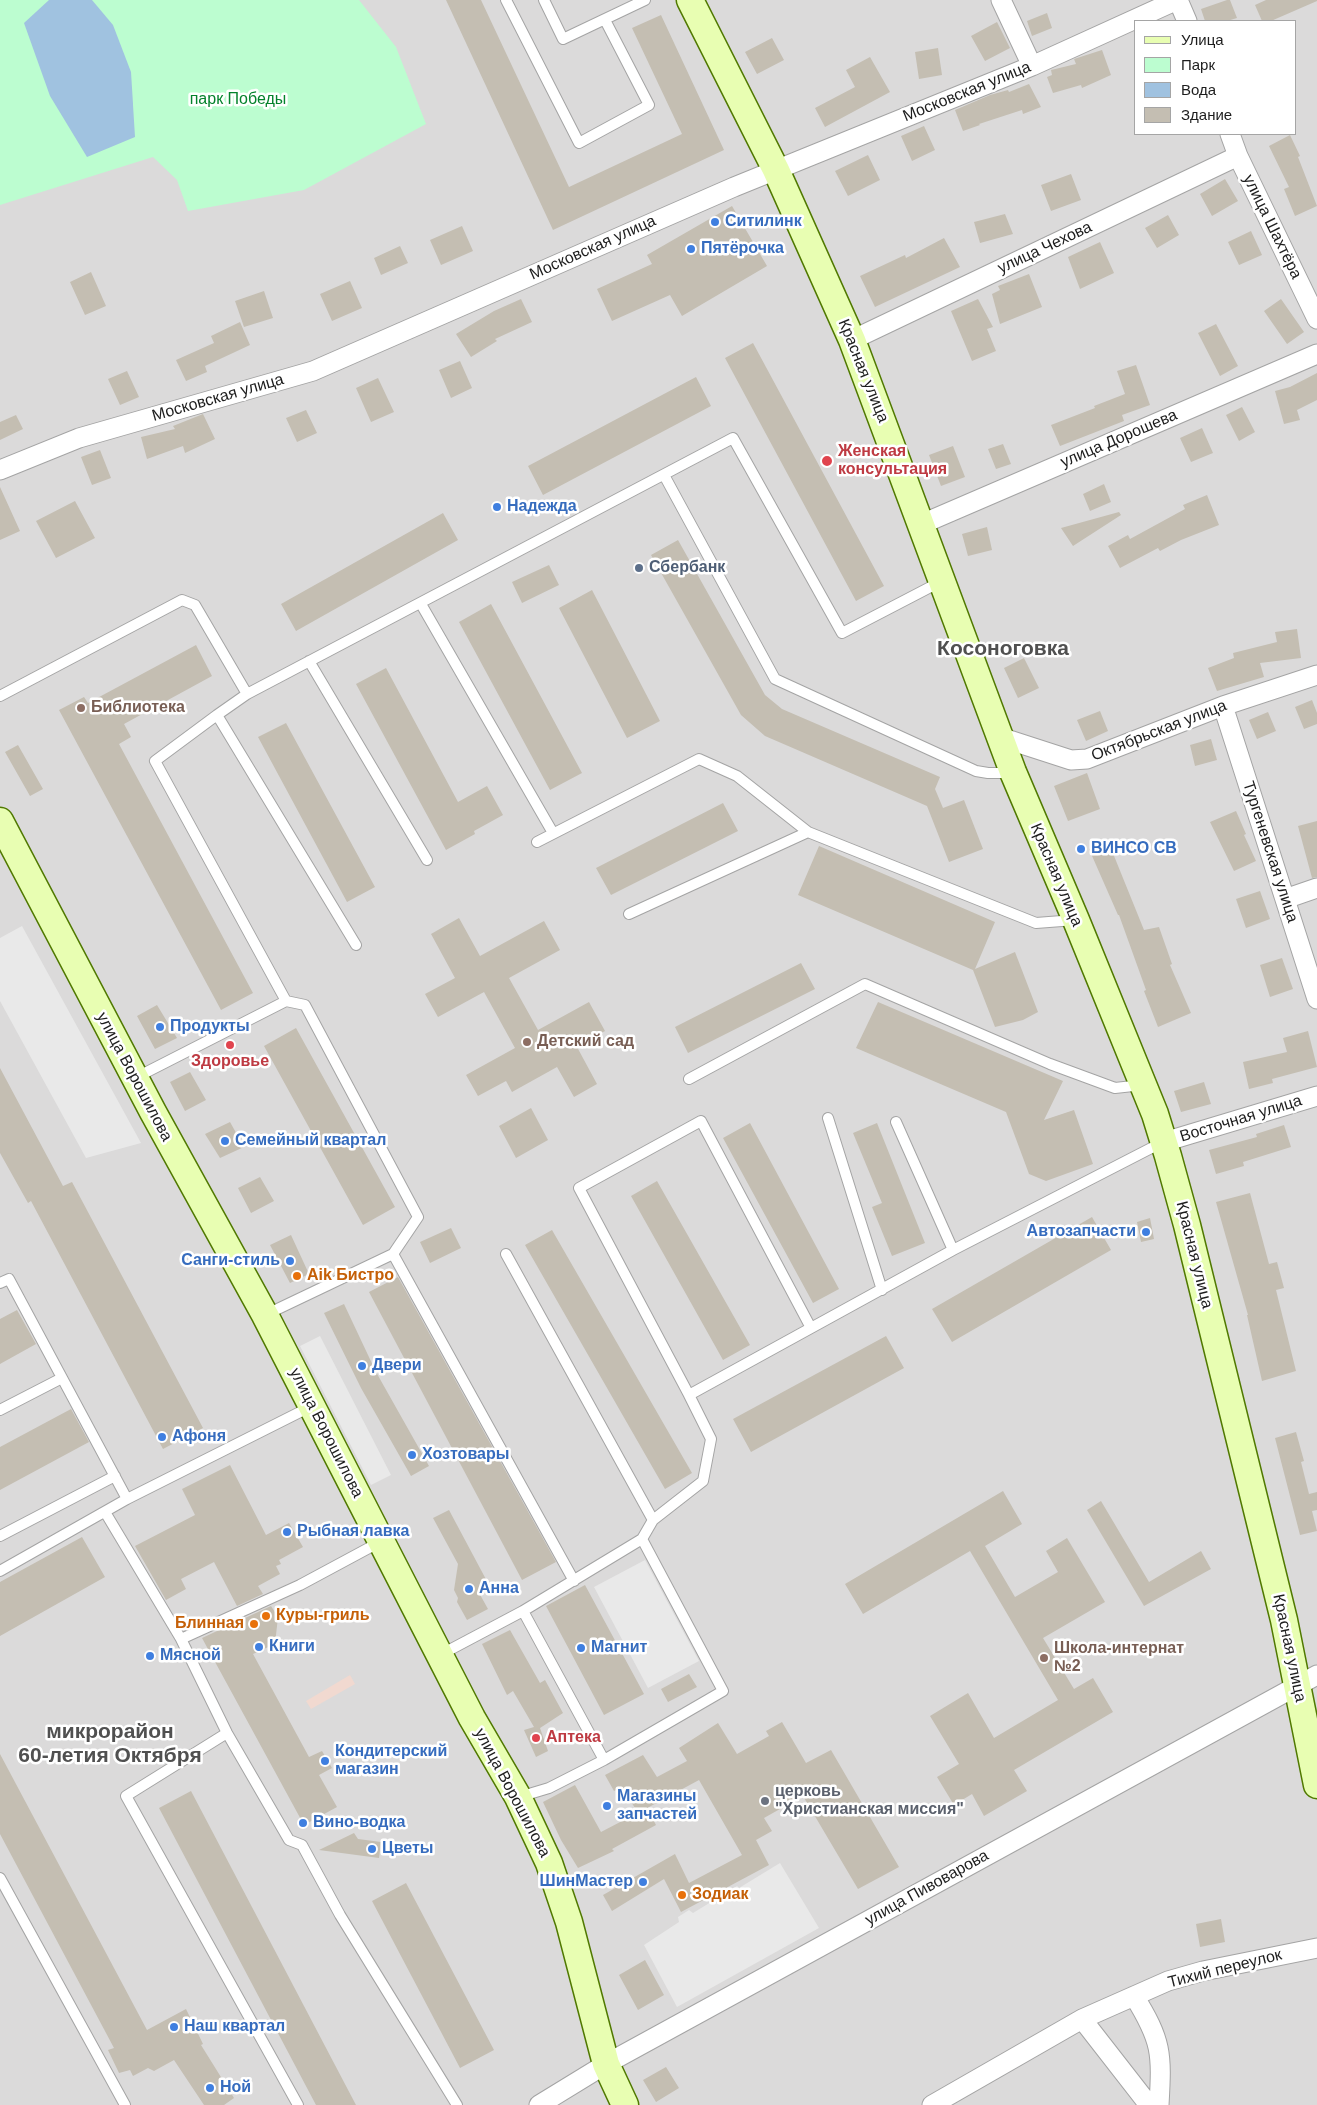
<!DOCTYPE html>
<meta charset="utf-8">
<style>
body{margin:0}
#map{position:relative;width:1317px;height:2105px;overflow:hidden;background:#efeee2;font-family:Arial,sans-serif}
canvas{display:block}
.legend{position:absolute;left:1134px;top:20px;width:162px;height:115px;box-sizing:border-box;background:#fff;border:1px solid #a5a5a5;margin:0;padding:6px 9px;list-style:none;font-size:15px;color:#1d1d1d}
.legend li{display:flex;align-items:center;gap:10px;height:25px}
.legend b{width:25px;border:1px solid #a5a5a5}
</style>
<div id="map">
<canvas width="1317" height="2105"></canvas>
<ul class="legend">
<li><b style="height:6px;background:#e8feb2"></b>Улица</li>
<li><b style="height:14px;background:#bcfdd0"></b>Парк</li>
<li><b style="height:14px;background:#a0c2e0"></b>Вода</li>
<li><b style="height:14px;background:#c4beb2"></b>Здание</li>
</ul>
</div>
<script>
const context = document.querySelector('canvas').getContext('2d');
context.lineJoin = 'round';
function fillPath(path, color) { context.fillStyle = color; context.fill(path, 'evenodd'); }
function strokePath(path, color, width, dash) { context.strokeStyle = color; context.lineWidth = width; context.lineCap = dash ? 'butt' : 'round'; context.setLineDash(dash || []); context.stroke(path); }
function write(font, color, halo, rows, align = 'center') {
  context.font = font + ' Arial,sans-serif'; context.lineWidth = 5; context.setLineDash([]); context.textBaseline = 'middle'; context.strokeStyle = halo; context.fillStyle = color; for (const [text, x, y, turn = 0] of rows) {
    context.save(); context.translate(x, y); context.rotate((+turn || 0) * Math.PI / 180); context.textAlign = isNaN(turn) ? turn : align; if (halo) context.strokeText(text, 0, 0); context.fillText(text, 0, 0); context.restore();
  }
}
fillPath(new Path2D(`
 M0,0H1317V2105H0ZM1136,21H1296V134H1136Z`), '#dbdada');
fillPath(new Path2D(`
 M350,1675L355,1684L311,1709L306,1701Z`), '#f1d9d0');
fillPath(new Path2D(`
 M0,0H359L396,47L426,124L304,190L188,211L177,180L153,157L0,205Z`), '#bcfdd0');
fillPath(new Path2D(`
 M22,926L141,1143L86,1158L0,1001V938Z
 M320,1336L391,1475L371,1485L300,1346Z
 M645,1560L699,1661L648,1688L594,1587Z
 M780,1863L819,1928L677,2007L644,1945L679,1922L678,1917L689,1910L693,1913L737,1886L739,1888Z`), '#e9e9e9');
fillPath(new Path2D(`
 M49,0H92L113,25L131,72L135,137L87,157L50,96L24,23Z`), '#a0c2e0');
fillPath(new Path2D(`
 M446,0H481L569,187L682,134L632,28L661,15L724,150L553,230Z
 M1227,0H1230L1237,18L1227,21H1205L1201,9Z
 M1266,0H1317V1L1271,21H1262L1255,5Z
 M1047,13L1052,28L1032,36L1027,21Z
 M997,22L1010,48L985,61L971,36Z
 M772,38L784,60L757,74L745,52Z
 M938,48L942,75L919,79L915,52Z
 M1102,50L1111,75L1082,88L1081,85L1053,93L1047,77L1052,75L1051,70L1076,64L1074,59Z
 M870,57L890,92L825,127L815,108L855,87L846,70Z
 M1029,84L1041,107L1023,114L1022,110L979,124L980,125L963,131L955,110L990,95L1008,90L1009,92Z
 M924,126L935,150L912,161L901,136Z
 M1290,135L1300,156L1298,157L1317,206L1295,216L1284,189L1289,187L1269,146Z
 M868,155L880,180L848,196L835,171Z
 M1071,174L1081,200L1051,211L1041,185Z
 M1225,179L1238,201L1212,216L1200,194Z
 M732,206L767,266L682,316L670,295L612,321L597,289L652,264L647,255Z
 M1005,214L1013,234L980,243L974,222Z
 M1168,215L1179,235L1157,248L1145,228Z
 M462,226L473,251L441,265L430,240Z
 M1251,231L1262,255L1239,265L1228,242Z
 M944,238L960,267L875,307L860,276L905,255L906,258Z
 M1100,242L1114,273L1080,289L1068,257Z
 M400,246L408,263L381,275L374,258Z
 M91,272L106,306L85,315L70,282Z
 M1029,274L1042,307L1000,324L992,294L1000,290L998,286Z
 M350,281L362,308L332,321L320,294Z
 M264,291L273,318L244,327L235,301Z
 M521,299L532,322L495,339L497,341L471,357L456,334L494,311Z
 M978,299L993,327L987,329L996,351L972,361L951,311Z
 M1281,299L1304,332L1287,344L1264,311Z
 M240,322L250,345L205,366L207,372L186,381L176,360L214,343L211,336Z
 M1216,324L1238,366L1220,376L1198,333Z
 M753,343L884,586L856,601L725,358Z
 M460,361L472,388L451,398L439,370Z
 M1136,365L1150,405L1122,415L1124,421L1060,446L1051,425L1095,408L1094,406L1125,394L1117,371Z
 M127,371L139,397L120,405L108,379Z
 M1317,373V400L1297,410L1300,420L1284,424L1275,391L1290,387Z
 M696,377L711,406L543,495L528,466Z
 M378,378L394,412L371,422L356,388Z
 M1242,407L1255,432L1239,441L1226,415Z
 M306,410L317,433L297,442L286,418Z
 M203,414L215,439L185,453L183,446L147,459L141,437L175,429L173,426Z
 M16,415L23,429L0,440V422Z
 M1202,428L1213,453L1191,462L1180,438Z
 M1003,444L1011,464L996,469L988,449Z
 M953,446L965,477L941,486L929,455Z
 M100,450L111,478L92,485L81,457Z
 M1104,484L1111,502L1090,511L1083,494Z
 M0,487L20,531L0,540Z
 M1207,495L1219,525L1181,540L1160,551L1158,548L1120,568L1108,546L1128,535L1130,539L1185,509L1183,505Z
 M75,501L95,538L56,558L36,521Z
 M1119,512L1121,515L1073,546L1061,528Z
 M443,513L458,540L296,631L281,604Z
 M987,527L992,550L968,556L962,534Z
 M678,540L765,695L782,709L940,777L935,789L943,808L964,800L983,849L949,862L927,806L765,736L741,715L651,555Z
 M549,565L559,585L522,603L512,582Z
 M592,590L660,721L627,738L559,608Z
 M491,604L582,773L550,790L459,622Z
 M1297,629L1301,658L1260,663L1264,677L1217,691L1208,668L1234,658L1233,653L1277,642L1275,632Z
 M196,645L212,676L124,724L131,737L119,744L253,993L221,1010L59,710L84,697L88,703Z
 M1024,658L1039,688L1018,698L1004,668Z
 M386,668L458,802L487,786L503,815L474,831L475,834L446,850L356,684Z
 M1312,700L1317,713V724L1304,729L1295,707Z
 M1100,711L1108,731L1086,741L1077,720Z
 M1268,712L1276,731L1257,739L1249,720Z
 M286,723L375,887L347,902L258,737Z
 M1211,739L1217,760L1195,766L1190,745Z
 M18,745L43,789L30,796L5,752Z
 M1087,773L1100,809L1068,821L1054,786Z
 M723,803L738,831L611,895L596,868Z
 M1236,811L1246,834L1244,835L1256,861L1234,871L1210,822Z
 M1317,821V877L1312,878L1298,826Z
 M1108,841L1144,930L1159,927L1172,964L1170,965L1191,1013L1158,1027L1144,991L1146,990L1119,915H1118L1089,849Z
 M819,846L995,922L975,969L1015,952L1038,1012L1023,1020L995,1027L973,970L798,895Z
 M1260,891L1270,919L1246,928L1236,899Z
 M459,918L480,956L544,921L560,950L509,978L538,1030L589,1002L605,1031L577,1047L597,1084L574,1097L557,1067L512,1092L506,1081L478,1096L466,1075L515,1048L484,992L438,1017L425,994L455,978L431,934Z
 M1282,958L1293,989L1270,997L1260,965Z
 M801,963L815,989L688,1053L675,1027Z
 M878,1002L1063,1081L1044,1120L1074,1110L1093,1164L1046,1181L1029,1174L1006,1112L856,1048Z
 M157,1005L177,1038L155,1049L137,1016Z
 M296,1028L395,1207L363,1225L264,1046Z
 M1308,1031L1317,1067L1272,1079L1273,1083L1249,1089L1243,1062L1287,1052L1283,1038Z
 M0,1068L63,1186L72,1182L203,1428L163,1449L31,1201L28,1203L0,1153Z
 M190,1072L206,1100L185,1111L170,1082Z
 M1204,1082L1211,1104L1181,1112L1174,1091Z
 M531,1108L548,1140L516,1158L499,1126Z
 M230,1122L244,1147L220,1158L205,1134Z
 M750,1123L839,1289L813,1303L723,1138Z
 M877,1123L925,1243L892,1256L872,1207L882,1203L853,1133Z
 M1284,1125L1291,1147L1243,1162L1244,1166L1216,1174L1209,1150L1257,1137L1256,1134Z
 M260,1177L274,1201L251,1213L238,1188Z
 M657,1181L750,1345L723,1360L631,1196Z
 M1250,1193L1269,1264L1277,1262L1284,1288L1276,1290L1296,1371L1262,1381L1247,1315H1248L1216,1202Z
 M1092,1217L1111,1250L952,1342L932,1309Z
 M1150,1218L1154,1239L1141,1242L1137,1222Z
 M451,1228L461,1248L430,1263L420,1242Z
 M552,1230L692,1473L665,1489L525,1245Z
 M291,1235L309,1274L290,1283L270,1245Z
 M398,1277L556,1562L522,1580L369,1292Z
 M344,1304L376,1372L429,1466L411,1476L361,1388L324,1313Z
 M17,1310L36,1344L0,1364V1319Z
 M886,1336L904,1368L751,1452L733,1419Z
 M71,1409L89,1442L0,1490V1447Z
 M1296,1432L1304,1461L1301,1462L1309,1494L1317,1492V1510L1312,1511L1317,1531L1300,1535L1275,1438Z
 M230,1465L266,1535L289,1523L303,1547L279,1560L281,1564L276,1566L280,1574L258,1586L263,1594L237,1606L214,1562L181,1579L186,1589L166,1600L135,1546L195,1515L182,1489Z
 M1003,1491L1022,1524L985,1546L1015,1597L1058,1572L1046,1551L1067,1538L1105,1602L1043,1638L1074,1689L1093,1678L1113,1712L1014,1770L1027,1791L984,1816L972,1794L954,1805L937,1777L959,1764L930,1716L968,1693L994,1738L1058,1700L970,1551L863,1614L845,1584Z
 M1101,1501L1149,1582L1201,1551L1211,1569L1144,1606L1087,1510Z
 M449,1510L489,1585L478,1591L488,1609L467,1620L457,1602L458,1598L454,1590L458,1564L433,1518Z
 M82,1537L105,1577L0,1636V1582Z
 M585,1585L644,1694L604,1715L546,1606Z
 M271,1606L278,1617L275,1644L253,1654L309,1757L322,1751L332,1768L319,1775L337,1807L304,1825L202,1638Z
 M510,1630L540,1683L545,1680L563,1713L540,1728L548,1751L536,1757L524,1730L534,1727L513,1691L507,1695L482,1644Z
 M689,1674L697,1687L668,1702L661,1689Z
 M782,1722L806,1763L831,1750L899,1867L858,1889L803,1796L764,1818L772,1831L756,1840L769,1865L681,1912L664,1879L612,1911L603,1895L675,1854L689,1883L742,1855L699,1780L638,1813L622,1787L614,1791L605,1775L643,1755L657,1777L687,1761L679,1748L718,1723L737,1754L769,1736L766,1731Z
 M0,1754L147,2030L186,2009L203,2044L201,2045L234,2098L224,2105H204L174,2060L154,2071L148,2068L133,2076L130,2070L119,2073L108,2050L114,2048L0,1834Z
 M575,1785L601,1832L647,1808L656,1825L612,1849L614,1851L578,1868L561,1840L543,1802Z
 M191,1791L356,2105H316L159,1808Z
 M354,1833L358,1839L381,1842L379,1858L319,1850Z
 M406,1883L494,2050L460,2068L372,1901Z
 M1221,1919L1225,1942L1200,1947L1196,1924Z
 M645,1960L664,1995L638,2010L619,1975Z
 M666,2067L679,2088L656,2102L643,2080Z`), '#c4beb2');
const lane = new Path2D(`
 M506,0L579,143L649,105L605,20
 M544,0L563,39L645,0
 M664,475L775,679L976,771L988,773H1012
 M421,604L553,833
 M309,661L427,860
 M247,694L217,715L356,945
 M0,696L182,600L195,605L247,694L733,438L842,633L942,581
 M537,842L699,759L737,776L808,832
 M629,914L808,832L1036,923L1075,920
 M286,1001L305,1005L418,1217L393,1254
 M135,1078L286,1001L155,761L217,715
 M689,1079L865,984L1050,1064L1115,1088L1142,1085
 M828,1118L882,1290
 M896,1122L953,1250
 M506,1254L653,1520
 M0,1283L9,1279L127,1499
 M265,1315L393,1254L574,1581
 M689,1395L579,1188L701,1121L811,1328
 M0,1410L62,1378
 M105,1512L181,1639
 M0,1536L115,1476
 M380,1542L300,1585L181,1639L227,1733L289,1840L302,1845L340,1915L457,2105
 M0,1571L127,1499L312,1406
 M440,1655L523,1611L642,1539L653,1520L703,1481L711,1439L689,1395L953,1250L1163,1142
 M227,1733L126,1796L298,2105
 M604,1760L723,1691L642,1539
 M519,1797L549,1788L604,1760L523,1611
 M0,1878L125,2105`);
const street = new Path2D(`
 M1001,0L1032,66
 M1178,0L1187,21
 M1230,134L1238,156L1317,319
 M852,340L1238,156
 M0,470L79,438L313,371L734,187L1032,66L1177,0
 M922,524L1317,354
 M1223,706L1317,999
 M1000,737L1071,760L1087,759L1223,706L1317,675
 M1285,899L1317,888
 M1164,1142L1317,1096
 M1134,1996C1162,2041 1162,2053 1159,2105
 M1082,2019L1149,2105
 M539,2105L606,2064L1317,1675
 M932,2105L1082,2019L1168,1981L1203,1971L1317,1948`);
const secondary = new Path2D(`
 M690,0L776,170L852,340L1013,772L1076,920L1155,1114L1168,1156L1187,1225L1284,1620L1317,1785
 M0,821L153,1112L265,1315L472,1718L518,1797L549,1863L569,1922L606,2064L625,2105`);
strokePath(lane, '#a4a4a4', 12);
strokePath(street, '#a4a4a4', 21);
strokePath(secondary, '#507900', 29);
strokePath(lane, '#fff', 10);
strokePath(street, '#fff', 19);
strokePath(secondary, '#e8feb2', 26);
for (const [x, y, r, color] of [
 [715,222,5,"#3f7fe0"],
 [691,249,5,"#3f7fe0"],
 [827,461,6,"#e0444e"],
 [497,507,5,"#3f7fe0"],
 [639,568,5,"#5c6f8a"],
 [81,708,5,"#8d6e63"],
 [1081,849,5,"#3f7fe0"],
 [160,1027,5,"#3f7fe0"],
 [527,1042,5,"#8d6e63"],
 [230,1045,5,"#e0444e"],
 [225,1141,5,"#3f7fe0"],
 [1146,1232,5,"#3f7fe0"],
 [290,1261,5,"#3f7fe0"],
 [297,1276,5,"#e8710a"],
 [362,1366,5,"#3f7fe0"],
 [162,1437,5,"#3f7fe0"],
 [412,1455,5,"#3f7fe0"],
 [287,1532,5,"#3f7fe0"],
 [469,1589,5,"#3f7fe0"],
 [266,1616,5,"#e8710a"],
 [254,1624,5,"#e8710a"],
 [259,1647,5,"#3f7fe0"],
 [581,1648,5,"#3f7fe0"],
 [150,1656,5,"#3f7fe0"],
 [1044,1658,5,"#8d6e63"],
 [536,1738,5,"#e0444e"],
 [325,1761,5,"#3f7fe0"],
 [765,1801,5,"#6b7280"],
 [607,1806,5,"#3f7fe0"],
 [303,1823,5,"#3f7fe0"],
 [372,1849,5,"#3f7fe0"],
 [643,1882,5,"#3f7fe0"],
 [682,1895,5,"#e8710a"],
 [174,2027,5,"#3f7fe0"],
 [210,2088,5,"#3f7fe0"]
]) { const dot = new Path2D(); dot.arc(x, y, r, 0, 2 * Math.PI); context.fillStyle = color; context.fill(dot); strokePath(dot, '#fff', 2); }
write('16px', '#1d1d1d', '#fff', [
 ["Московская улица",967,92,-22],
 ["улица Шахтёра",1272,227,64],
 ["Московская улица",593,248,-24],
 ["улица Чехова",1045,248,-25],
 ["Красная улица",863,371,68],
 ["Московская улица",218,398,-16],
 ["улица Дорошева",1119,439,-23],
 ["Октябрьская улица",1159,731,-21],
 ["Тургеневская улица",1270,852,72],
 ["Красная улица",1056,875,67],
 ["улица Ворошилова",134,1077,62],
 ["Восточная улица",1241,1119,-17],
 ["Красная улица",1194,1255,76],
 ["улица Ворошилова",326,1433,63],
 ["Красная улица",1289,1648,78],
 ["улица Ворошилова",512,1793,62],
 ["улица Пивоварова",927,1888,-29],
 ["Тихий переулок",1225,1969,-14]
]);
write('16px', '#04822c', '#fff', [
 ["парк Победы",238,100]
]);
write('bold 16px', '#366cbe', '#fff', [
 ["Ситилинк",725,222],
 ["Пятёрочка",701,249],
 ["Надежда",507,507],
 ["ВИНСО СВ",1091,849],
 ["Продукты",170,1027],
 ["Семейный квартал",235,1141],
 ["Автозапчасти",1136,1232,"right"],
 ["Санги-стиль",280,1261,"right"],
 ["Двери",372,1366],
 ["Афоня",172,1437],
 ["Хозтовары",422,1455],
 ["Рыбная лавка",297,1532],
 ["Анна",479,1589],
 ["Книги",269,1647],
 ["Магнит",591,1648],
 ["Мясной",160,1656],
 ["Кондитерский",335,1752],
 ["магазин",335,1770],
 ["Магазины",617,1797],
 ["запчастей",617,1815],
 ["Вино-водка",313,1823],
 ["Цветы",382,1849],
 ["ШинМастер",633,1882,"right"],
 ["Наш квартал",184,2027],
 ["Ной",220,2088]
], 'left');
write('bold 16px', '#be3a42', '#fff', [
 ["Женская",838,452],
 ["консультация",838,470],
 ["Здоровье",230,1062,"center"],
 ["Аптека",546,1738]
], 'left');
write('bold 16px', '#4e5e75', '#fff', [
 ["Сбербанк",649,568]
], 'left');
write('bold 16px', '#785e54', '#fff', [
 ["Библиотека",91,708],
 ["Детский сад",537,1042],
 ["Школа-интернат",1054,1649],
 ["№2",1054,1667]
], 'left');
write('bold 16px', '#c56008', '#fff', [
 ["Aik Бистро",307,1276],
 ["Куры-гриль",276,1616],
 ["Блинная",244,1624,"right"],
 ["Зодиак",692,1895]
], 'left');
write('bold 16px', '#5b616d', '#fff', [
 ["церковь",775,1792],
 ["\"Христианская миссия\"",775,1810]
], 'left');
write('bold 21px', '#505050', '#fff', [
 ["Косоноговка",1003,649],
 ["микрорайон",110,1732],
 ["60-летия Октября",110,1756]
]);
</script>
